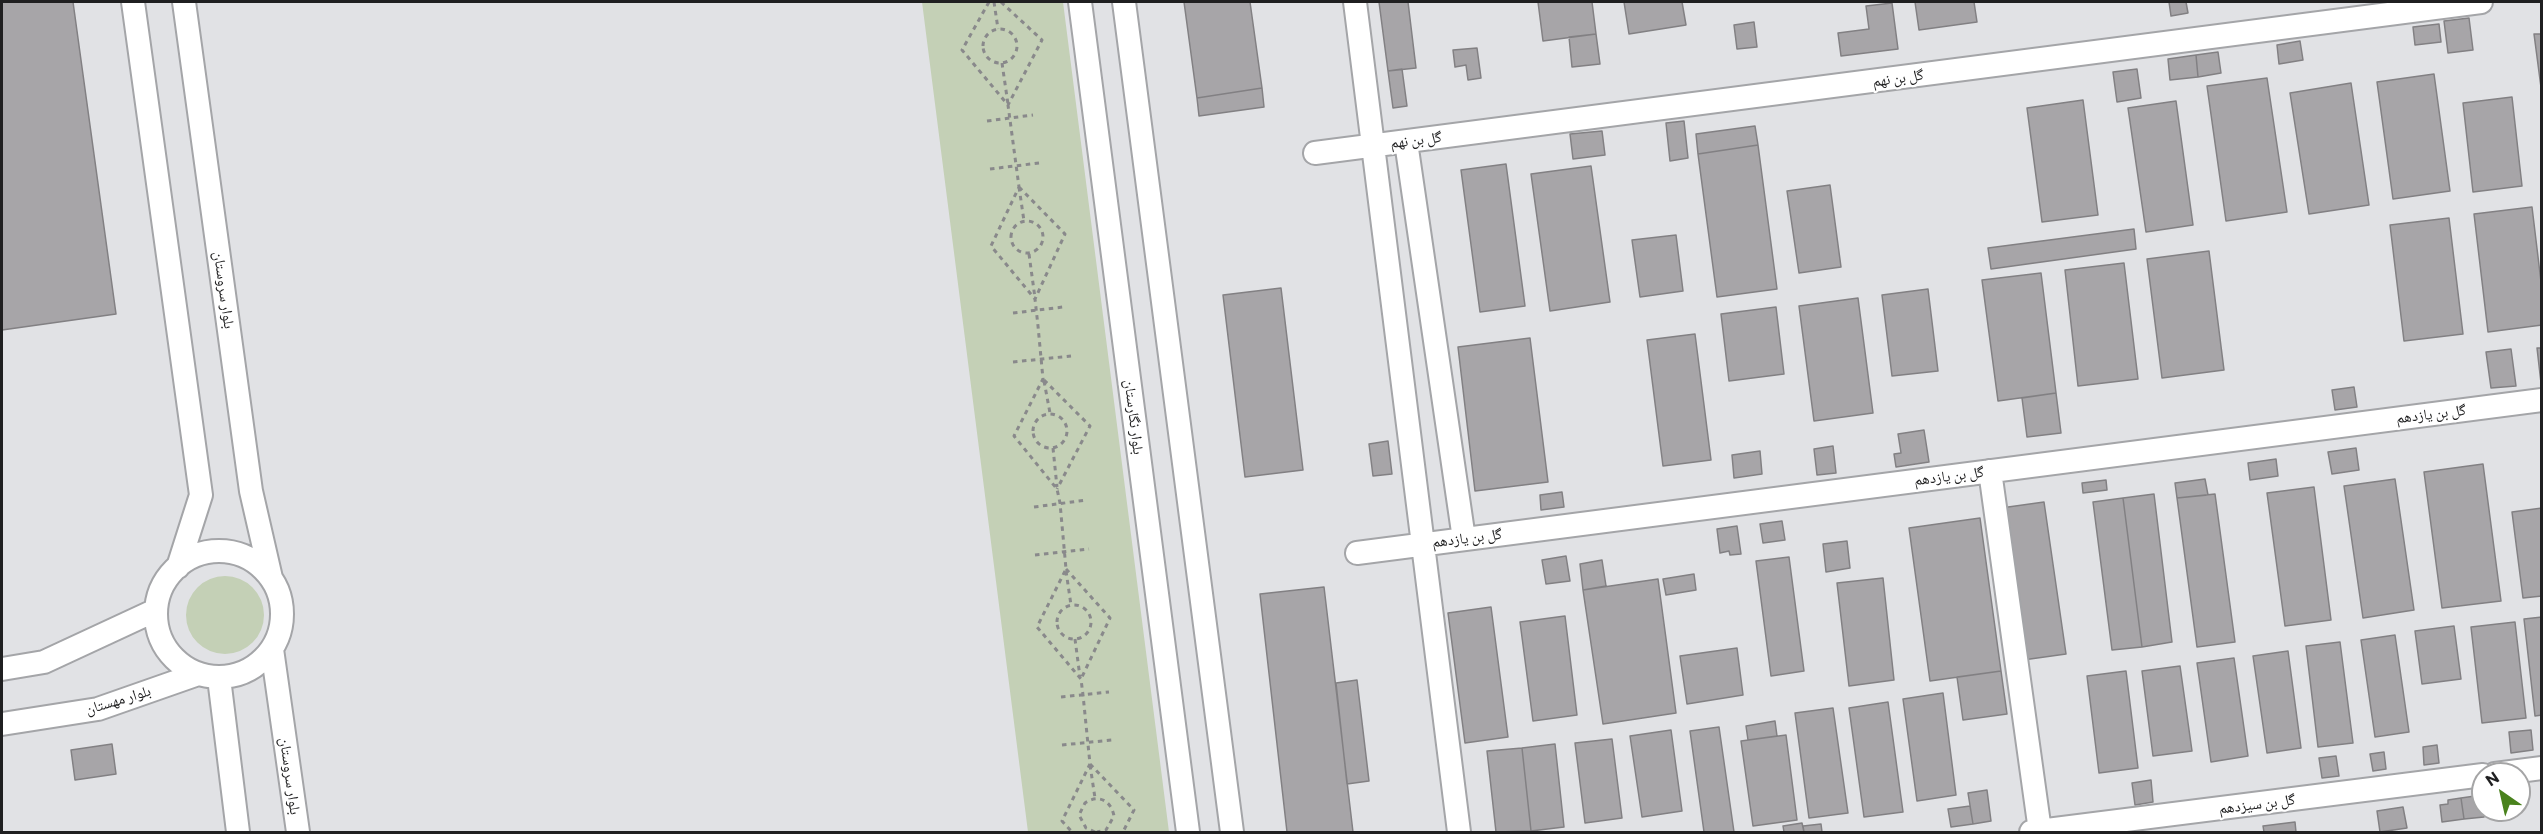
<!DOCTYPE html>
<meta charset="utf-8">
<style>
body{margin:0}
#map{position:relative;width:2543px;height:834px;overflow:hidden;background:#e1e2e5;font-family:Commissioner,sans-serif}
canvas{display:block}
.frame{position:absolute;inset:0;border:3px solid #1f1f20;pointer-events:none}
.north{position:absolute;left:2471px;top:762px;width:60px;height:60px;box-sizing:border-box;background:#fff;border:2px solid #a5a5a6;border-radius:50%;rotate:326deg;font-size:16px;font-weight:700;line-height:24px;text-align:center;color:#1f1f20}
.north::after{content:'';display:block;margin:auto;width:21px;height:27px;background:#49821d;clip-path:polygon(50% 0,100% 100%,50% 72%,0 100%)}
</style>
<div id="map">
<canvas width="2543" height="834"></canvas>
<div class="frame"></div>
<div class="north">N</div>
</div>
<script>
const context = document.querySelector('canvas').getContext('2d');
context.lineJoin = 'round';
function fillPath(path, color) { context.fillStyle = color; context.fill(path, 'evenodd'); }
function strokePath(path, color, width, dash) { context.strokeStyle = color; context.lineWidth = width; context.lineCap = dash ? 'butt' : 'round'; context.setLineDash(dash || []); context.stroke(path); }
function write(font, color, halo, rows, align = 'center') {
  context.font = font + ' Commissioner,"Noto Naskh Arabic",sans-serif'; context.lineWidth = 4.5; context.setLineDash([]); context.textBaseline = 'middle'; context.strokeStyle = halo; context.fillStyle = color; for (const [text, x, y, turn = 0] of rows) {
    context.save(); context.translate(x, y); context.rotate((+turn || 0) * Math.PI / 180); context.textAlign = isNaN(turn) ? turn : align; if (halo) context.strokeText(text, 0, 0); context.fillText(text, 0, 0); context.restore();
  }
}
fillPath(new Path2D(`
 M922,2H1063L1169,832H1028Z
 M186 615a39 39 0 1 1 78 0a39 39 0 1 1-78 0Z`), '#c4d0b6');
const building = new Path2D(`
 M2,2H73L116,314L2,330Z
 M1184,2H1250L1262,88L1197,98Z
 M1379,2H1408L1416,68L1388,71Z
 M1538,2H1592L1596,34L1543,41Z
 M1624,2H1682L1686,25L1629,34Z
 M1915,2H1974L1977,22L1919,30Z
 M2169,2H2186L2188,13L2171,16Z
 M1892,3L1898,49L1841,56L1838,33L1869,29L1866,6Z
 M2469,18L2473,50L2448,53L2444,21Z
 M1754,22L1757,47L1737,49L1734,25Z
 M2439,24L2441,42L2415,45L2413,27Z
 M1596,34L1600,64L1572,67L1569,37Z
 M2534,34H2542V95Z
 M2300,41L2303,60L2279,64L2277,45Z
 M1477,48L1481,78L1468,80L1466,65L1455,67L1453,50Z
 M2218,52L2221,73L2198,77L2196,55Z
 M2196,55L2198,77L2170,80L2168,59Z
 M1402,69L1407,106L1393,108L1388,71Z
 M2137,69L2141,98L2117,102L2113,72Z
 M2434,74L2450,191L2393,199L2377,82Z
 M2267,78L2287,212L2226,221L2207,86Z
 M2351,83L2369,205L2309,214L2290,93Z
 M1262,88L1264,107L1199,116L1197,98Z
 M2512,97L2522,186L2473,192L2463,103Z
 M2083,100L2098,215L2042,222L2027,108Z
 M2176,101L2193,225L2146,232L2128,108Z
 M1684,121L1688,158L1670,161L1666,123Z
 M1755,126L1758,145L1698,154L1696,134Z
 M1602,131L1605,155L1573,159L1570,134Z
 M1758,145L1777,289L1717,297L1698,154Z
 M1506,164L1525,306L1480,312L1461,170Z
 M1591,166L1610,302L1550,311L1531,174Z
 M1830,185L1841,267L1799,273L1787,191Z
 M2532,207L2542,290V325L2488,332L2474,214Z
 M2449,218L2463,334L2404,341L2390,225Z
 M2134,229L2136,249L1991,269L1988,248Z
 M1676,235L1683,291L1640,297L1632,240Z
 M2209,251L2224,370L2162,378L2147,259Z
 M2124,263L2138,379L2078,386L2065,270Z
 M2041,273L2056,393L1998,401L1982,280Z
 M1281,288L1303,470L1245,477L1223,295Z
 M1928,289L1938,371L1892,376L1882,295Z
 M1858,298L1873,413L1814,421L1799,306Z
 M1776,307L1784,374L1729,381L1721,314Z
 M1695,334L1711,460L1663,466L1647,340Z
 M1530,338L1548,482L1475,491L1458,347Z
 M2537,348H2542L2541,383Z
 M2511,349L2516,386L2491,388L2486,352Z
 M2354,387L2357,407L2335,410L2332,390Z
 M2056,393L2061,433L2027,437L2022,398Z
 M1924,430L1929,462L1896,467L1894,454L1901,453L1898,434Z
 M1388,441L1392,474L1373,476L1369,444Z
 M1833,446L1836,473L1817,475L1814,449Z
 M2356,448L2359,470L2332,474L2328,452Z
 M1760,451L1762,474L1734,478L1732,455Z
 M2276,459L2278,476L2250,480L2248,463Z
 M2483,464L2501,601L2442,608L2424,472Z
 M2205,479L2208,495L2177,498L2175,483Z
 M2395,479L2414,610L2363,618L2344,486Z
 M2106,480L2107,490L2083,493L2082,483Z
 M2314,487L2331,620L2285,626L2267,493Z
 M1562,492L1564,507L1541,510L1540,495Z
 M2154,494L2172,642L2142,647L2123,498Z
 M2215,494L2235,642L2197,647L2177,498Z
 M2123,498L2142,647L2112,650L2093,502Z
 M2044,502L2066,654L2023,660L2001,508Z
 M2542,508V596L2523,598L2512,512Z
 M1980,518L2001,671L1930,681L1909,528Z
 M1782,521L1785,540L1763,543L1760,524Z
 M1737,526L1741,554L1730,555L1729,551L1720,553L1717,529Z
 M1847,541L1850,568L1826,572L1823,544Z
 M1566,556L1570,581L1546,584L1542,560Z
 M1789,557L1804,671L1771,676L1756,561Z
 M1602,560L1606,586L1583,590L1580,564Z
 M1694,574L1696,590L1666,595L1663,579Z
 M1883,578L1894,680L1849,686L1837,583Z
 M1658,579L1676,713L1603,724L1583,590Z
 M1324,587L1353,832H1287L1260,594Z
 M1491,607L1508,737L1465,743L1448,613Z
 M1565,616L1577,715L1533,721L1520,622Z
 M2542,617V715L2535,716L2524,619Z
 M2515,622L2526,718L2482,723L2471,627Z
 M2454,626L2461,679L2422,684L2415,631Z
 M2395,635L2409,732L2375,737L2361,640Z
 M2340,642L2353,743L2318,747L2306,646Z
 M1737,648L1743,695L1687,704L1680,656Z
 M2288,651L2301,748L2267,753L2253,656Z
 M2234,658L2248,756L2211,762L2197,663Z
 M2180,666L2192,751L2153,756L2142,671Z
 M2001,671L2007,714L1963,720L1957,677Z
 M2126,671L2138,768L2099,773L2087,676Z
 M1357,680L1369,781L1347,784L1336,683Z
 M1943,693L1956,795L1917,801L1903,699Z
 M1888,702L1903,812L1864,817L1849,708Z
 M1833,708L1848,813L1809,818L1795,713Z
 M1775,721L1777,736L1748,740L1746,726Z
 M1719,727L1734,832H1704L1690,731Z
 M1671,730L1682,811L1642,817L1630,736Z
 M2531,730L2533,750L2511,753L2509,732Z
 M1786,735L1797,820L1753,826L1741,741Z
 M1612,739L1622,818L1585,823L1575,743Z
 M112,744L116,774L75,780L71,750Z
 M1555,744L1564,827L1531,831L1522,748Z
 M2437,745L2439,763L2424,765L2423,747Z
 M1522,748L1531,831L1496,832L1487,751Z
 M2384,752L2386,769L2373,771L2370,754Z
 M2336,756L2339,776L2322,778L2319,758Z
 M2151,780L2153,802L2135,805L2132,783Z
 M1987,790L1991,821L1973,824L1968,793Z
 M2482,795L2484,817L2464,819L2461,798Z
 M2461,798L2464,819L2442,822L2440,805L2448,804V800Z
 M1970,806L1973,824L1951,827L1948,809Z
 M2403,807L2407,828L2380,832L2377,811Z
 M2295,822L2296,832H2264L2263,826Z
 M1802,823L1804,832H1784L1783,826Z
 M1821,824L1822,832H1804L1803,826Z`);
fillPath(building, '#a7a5a8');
strokePath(building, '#828083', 1.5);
const minor = new Path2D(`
 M133,2L201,495L178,567
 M184,2L251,491L271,578
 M1080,2L1188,832
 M1124,2L1232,832
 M1355,2L1459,832
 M1406,142L1464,539
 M1315,153L2481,2
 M1990,471L2040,831
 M156 614a63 63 0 1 1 126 0a63 63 0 1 1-126 0Z
 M1357,553L2542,400
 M272,649L298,832
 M2,669L44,662L156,610
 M219,678L238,832
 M2,724L98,709L198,674
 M2495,774L2542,768
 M2031,832L2483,775`);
strokePath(minor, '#a4a5a8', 26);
strokePath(new Path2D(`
 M989,2L962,50L1008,105L1019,187L991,246L1035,299L1038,326L1043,379L1014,436L1057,489L1060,503L1066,569L1037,627L1081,679L1083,695L1090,764L1062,821L1072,832
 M994,2L998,29
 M1001,2L1042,40L1008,105
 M983 46a17 17 0 1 1 34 0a17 17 0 1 1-34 0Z
 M1002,63L1008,104
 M987,121L1033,115
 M990,169L1039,163
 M1019,187L1065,234L1035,299
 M1019,187L1024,221
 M1011 237a16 16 0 1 1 32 0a16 16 0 1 1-32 0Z
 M1029,254L1035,298
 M1013,313L1063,307
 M1013,362L1071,356
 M1044,380L1090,426L1057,489
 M1044,381L1050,413
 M1033 431a17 17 0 1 1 34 0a17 17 0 1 1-34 0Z
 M1053,448L1057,487
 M1034,507L1087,500
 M1035,555L1089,549
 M1066,569L1110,618L1081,679
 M1066,571L1071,605
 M1057 622a17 17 0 1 1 34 0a17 17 0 1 1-34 0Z
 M1075,639L1080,677
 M1061,697L1109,692
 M1062,745L1112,740
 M1090,764L1134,810L1123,832
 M1090,765L1095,798
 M1095,832L1086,828L1079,815L1085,803C1098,794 1111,800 1114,816L1106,830L1097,832`), '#89898b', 3, [4.5, 4.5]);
strokePath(minor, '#fff', 22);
write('15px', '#1f1f20', '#fff', [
 ["گل بن نهم",1898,78,-8],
 ["گل بن نهم",1416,140,-7],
 ["بلوار سروستان",224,290,82],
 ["گل بن یازدهم",2431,414,-7],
 ["بلوار نگارستان",1134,417,83],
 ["گل بن یازدهم",1949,476,-7],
 ["گل بن یازدهم",1467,538,-7],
 ["بلوار مهستان",118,700,-17],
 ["بلوار سروستان",290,776,82],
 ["گل بن سیزدهم",2257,804,-7]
]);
</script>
